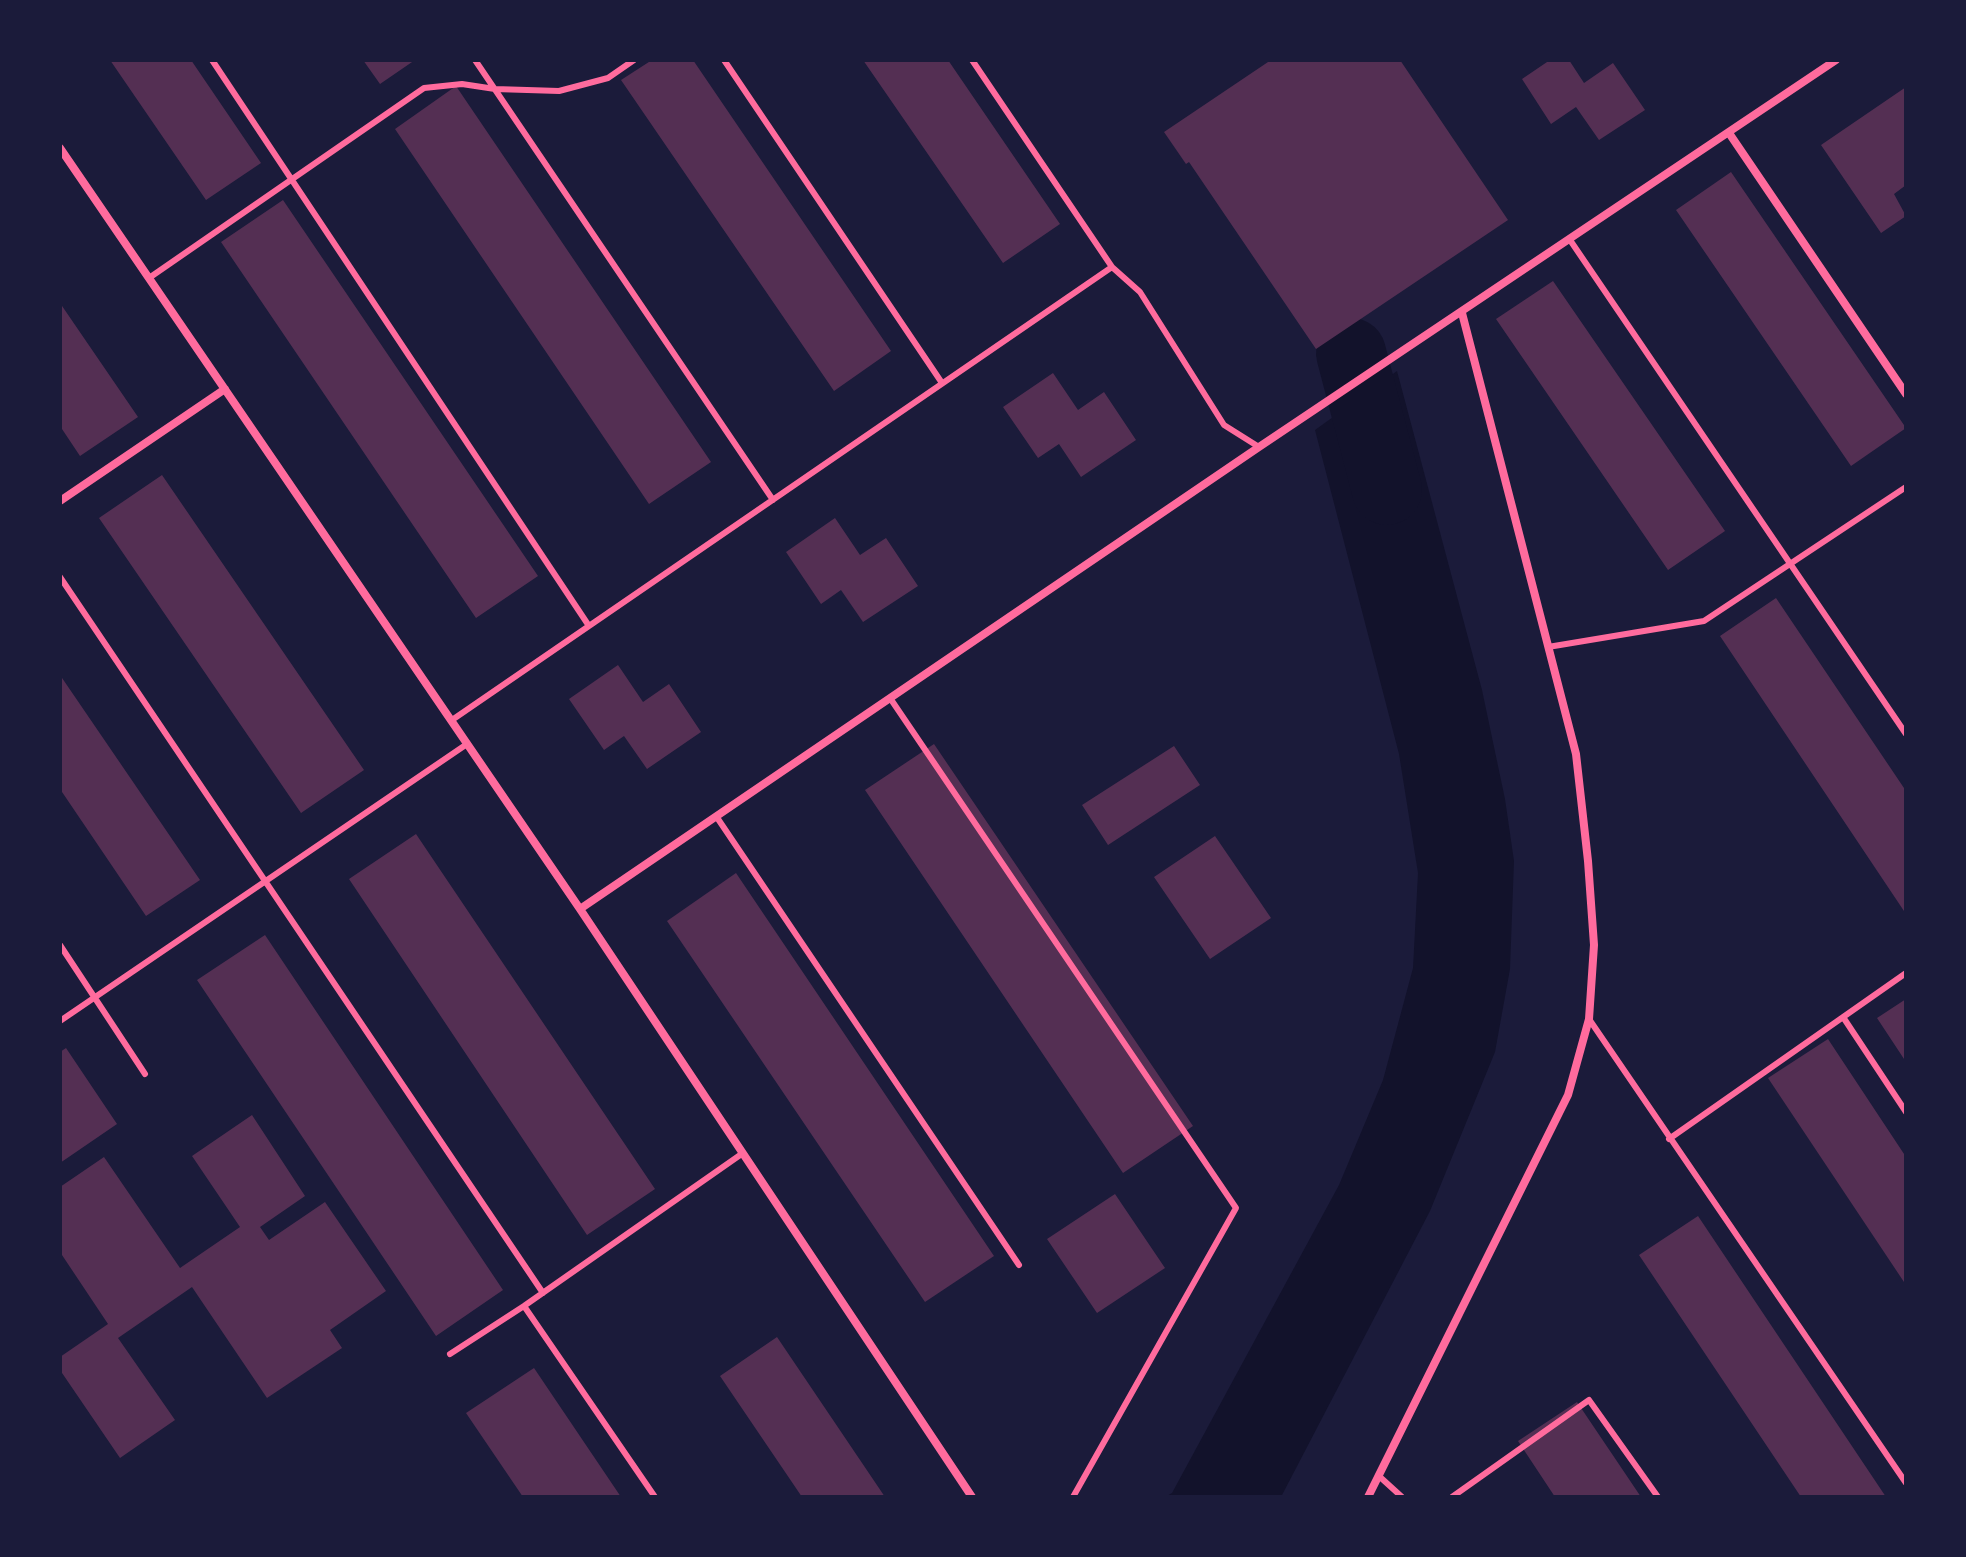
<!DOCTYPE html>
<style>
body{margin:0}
#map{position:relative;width:1966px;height:1557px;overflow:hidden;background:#1b1b3a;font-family:"Fira Sans",sans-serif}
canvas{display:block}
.frame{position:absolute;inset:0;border:62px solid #1b1b3a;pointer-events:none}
</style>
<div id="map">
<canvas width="1966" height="1557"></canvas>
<div class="frame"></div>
</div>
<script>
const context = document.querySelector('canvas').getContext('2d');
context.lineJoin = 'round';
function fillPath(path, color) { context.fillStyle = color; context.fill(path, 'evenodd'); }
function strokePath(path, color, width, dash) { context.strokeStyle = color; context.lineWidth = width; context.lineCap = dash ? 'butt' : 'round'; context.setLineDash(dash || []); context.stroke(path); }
fillPath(new Path2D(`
 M1397,371L1482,690L1505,799L1514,861L1510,969L1495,1052L1430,1211L1281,1497H1165L1172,1493L1339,1185L1383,1080L1413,968L1418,873L1399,754L1315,430Z`), '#12122b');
strokePath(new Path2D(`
 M1351,353L1387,490`), '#12122b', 70);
fillPath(new Path2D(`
 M110,60H191L261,163L206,200Z
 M363,60H415L380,84Z
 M652,60H693L891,351L834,391L621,80Z
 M863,60H948L1060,224L1003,263Z
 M1271,60H1400L1508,220L1316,349L1189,162L1186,164L1164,132Z
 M1550,60H1569L1584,83L1613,63L1645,110L1599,140L1576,107L1551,124L1522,79Z
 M456,86L711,462L649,504L395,129Z
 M1906,87V185L1894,194L1906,216L1881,233L1821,145Z
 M1731,172L1906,428L1851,466L1676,210Z
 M283,200L538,576L476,618L221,242Z
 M1553,281L1725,531L1668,570L1496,319Z
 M60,303L138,417L80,456L60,426Z
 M1053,373L1078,410L1104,392L1136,440L1081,477L1059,444L1038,458L1003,407Z
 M162,475L364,770L301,813L99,518Z
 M835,518L860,555L886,538L918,586L863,622L841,590L821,604L786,552Z
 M1776,598L1906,791V914L1720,636Z
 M618,665L643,702L669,684L701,732L647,769L624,736L604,750L569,699Z
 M60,675L200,880L146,916L60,789Z
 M934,744L1193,1126L1123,1173L865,790Z
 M1174,746L1200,785L1108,845L1082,805Z
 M416,834L655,1189L587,1235L349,879Z
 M1215,836L1271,918L1210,959L1154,877Z
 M736,873L994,1256L925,1302L667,921Z
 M265,935L503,1290L436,1336L197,980Z
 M1906,999V1062L1877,1018Z
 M1828,1039L1906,1157V1285L1768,1078Z
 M66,1048L117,1124L60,1163V1052Z
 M252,1115L305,1196L260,1227L269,1240L325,1202L386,1291L330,1330L342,1348L267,1398L192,1287L118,1338L175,1420L120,1458L60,1370V1357L108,1324L60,1252V1187L104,1157L180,1268L240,1227L192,1156Z
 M1115,1194L1165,1268L1097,1313L1047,1239Z
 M1698,1216L1886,1497H1801L1639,1255Z
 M777,1337L885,1497H802L720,1376Z
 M534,1368L621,1497H523L466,1413Z
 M1577,1402L1641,1497H1555L1518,1441Z`), '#542f53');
strokePath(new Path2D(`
 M212,60L589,626
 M475,60L773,500
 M724,60L942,383
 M972,60L1112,267L1140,292L1224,425L1259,447
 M1570,240L1906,734
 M149,278L424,88L462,84L495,89L559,91L608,78L634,60
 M60,577L543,1293
 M1548,647L1704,621L1906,487
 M890,698L1236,1208L1073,1497
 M452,720L1112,267
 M716,816L1019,1265
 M60,945L145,1074
 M1843,1017L1906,1112
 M1589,1019L1906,1483
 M60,1021L467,744
 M1669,1139L1906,973
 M524,1306L655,1497
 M450,1354L524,1306L743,1153
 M1380,1477L1402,1497
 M1452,1497L1589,1400L1658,1497`), '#ff6b9d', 6);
strokePath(new Path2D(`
 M1729,133L1906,394
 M60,148L580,909L972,1497
 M60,501L225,389
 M580,909L1259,447L1836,60
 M1368,1497L1568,1095L1589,1019L1594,945L1588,861L1576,754L1462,313`), '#ff6b9d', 8);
</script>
